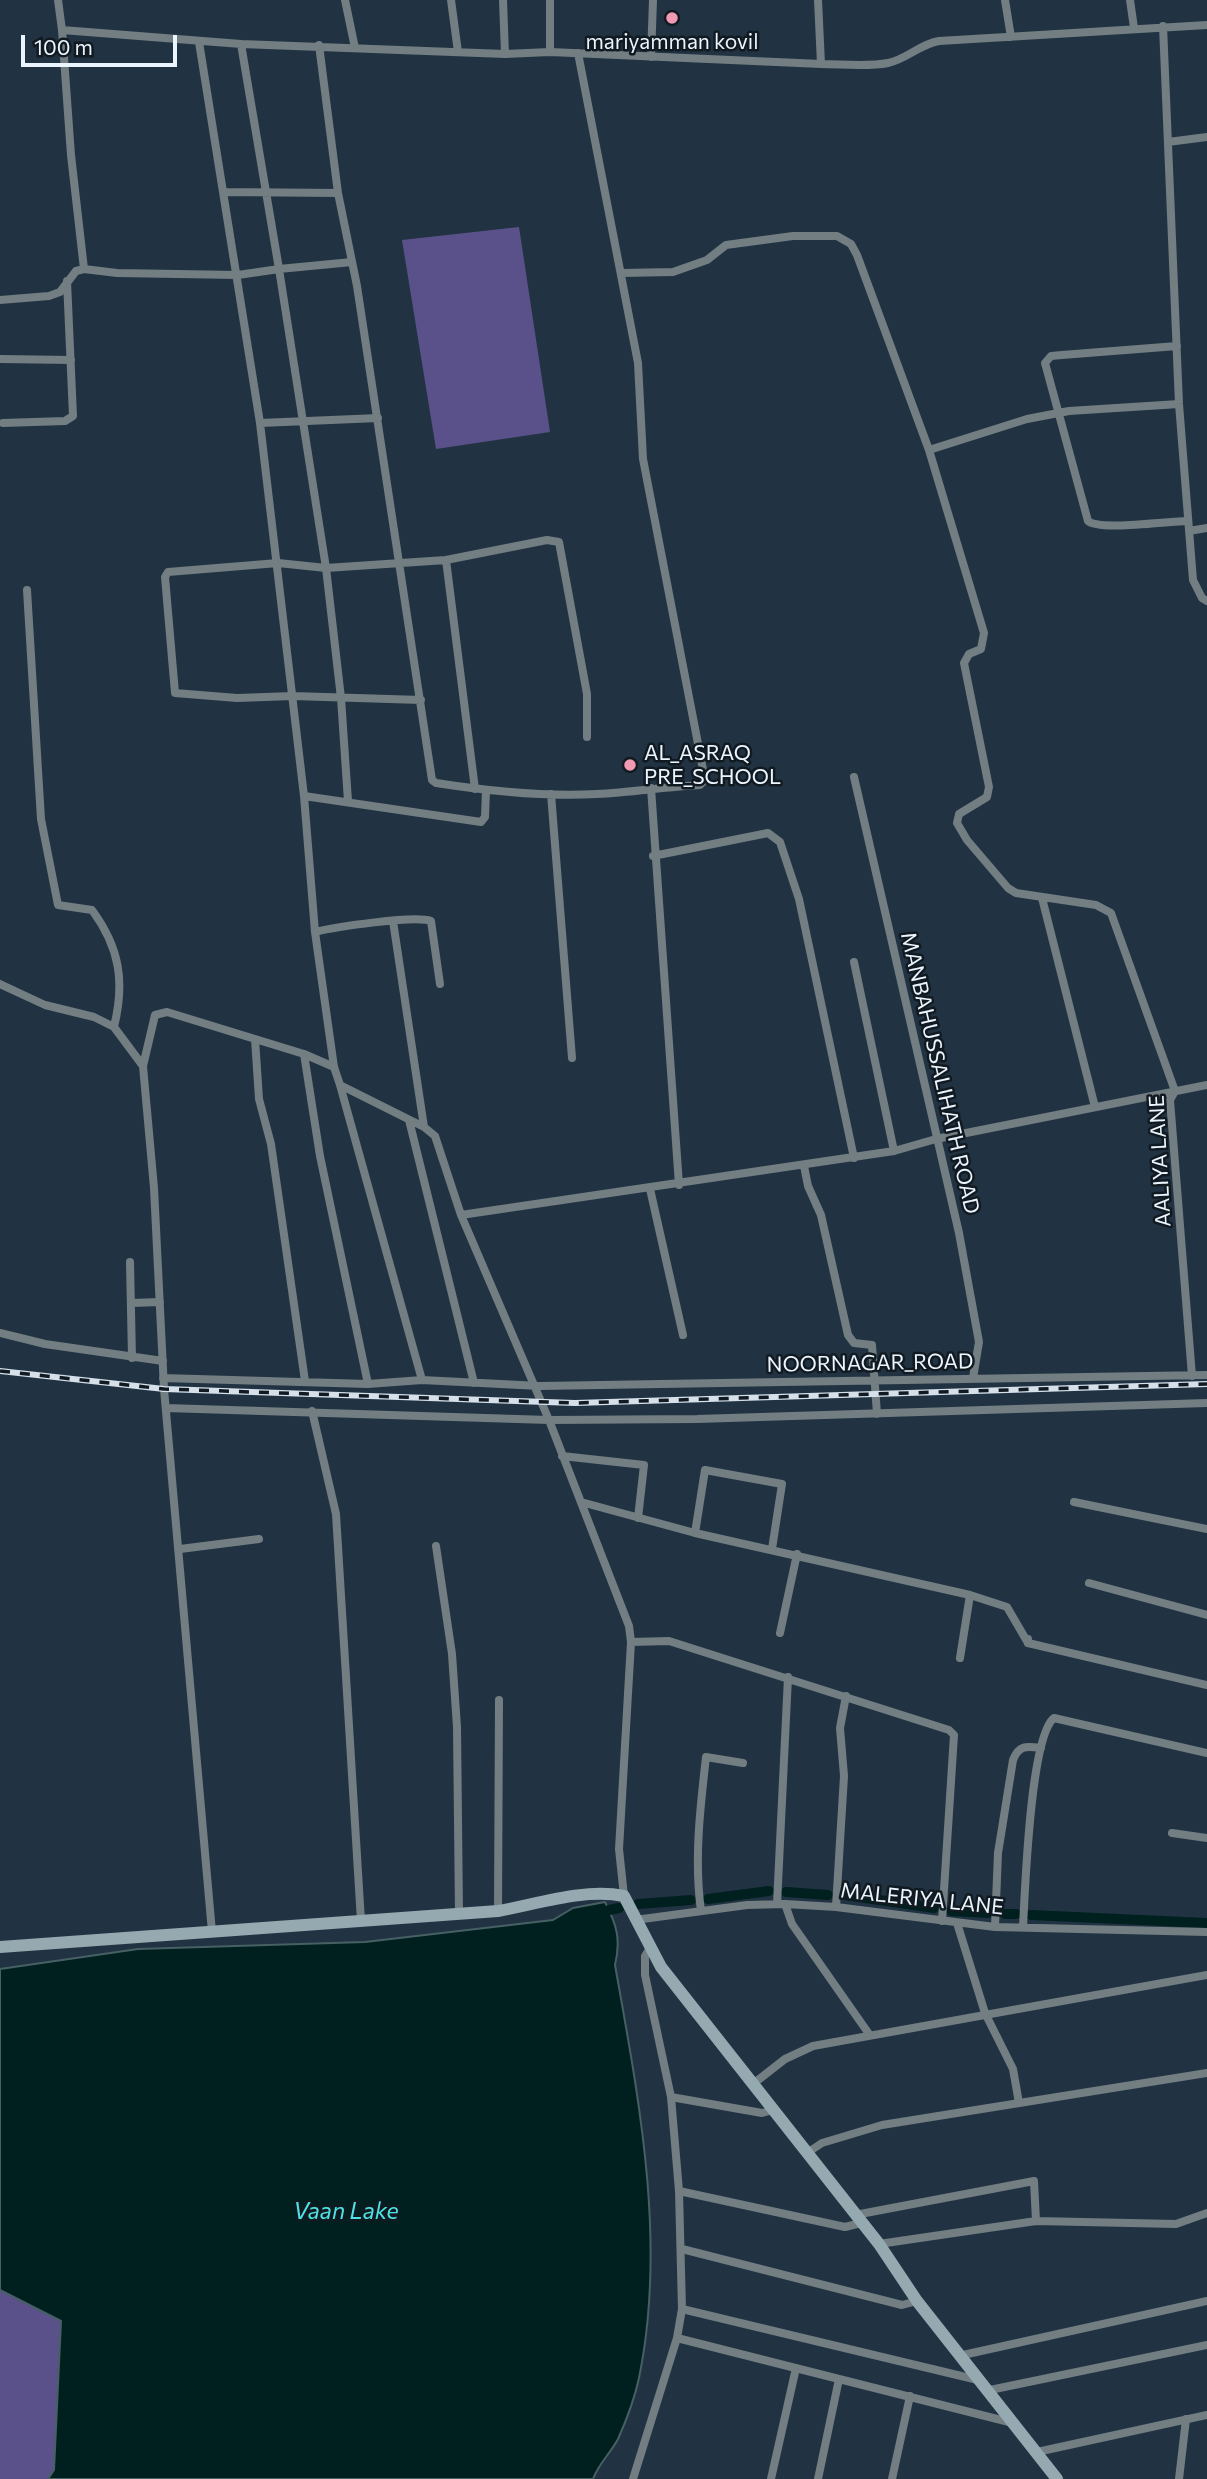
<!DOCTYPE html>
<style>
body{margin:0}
#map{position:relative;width:1207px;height:2479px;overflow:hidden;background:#213342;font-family:Commissioner,sans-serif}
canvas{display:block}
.scale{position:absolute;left:21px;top:35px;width:156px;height:32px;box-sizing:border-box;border:4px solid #eaf5ff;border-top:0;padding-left:9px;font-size:21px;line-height:24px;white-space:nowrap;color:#eaf5ff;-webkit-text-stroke:5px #121a21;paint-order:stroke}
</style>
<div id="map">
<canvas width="1207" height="2479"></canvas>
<div class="scale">100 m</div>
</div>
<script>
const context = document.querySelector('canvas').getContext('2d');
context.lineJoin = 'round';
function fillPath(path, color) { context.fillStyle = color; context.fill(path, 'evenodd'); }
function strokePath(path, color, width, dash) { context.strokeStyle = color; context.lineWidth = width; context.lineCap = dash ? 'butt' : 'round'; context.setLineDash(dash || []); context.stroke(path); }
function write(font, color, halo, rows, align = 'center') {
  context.font = font + ' Commissioner,sans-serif'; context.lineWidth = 5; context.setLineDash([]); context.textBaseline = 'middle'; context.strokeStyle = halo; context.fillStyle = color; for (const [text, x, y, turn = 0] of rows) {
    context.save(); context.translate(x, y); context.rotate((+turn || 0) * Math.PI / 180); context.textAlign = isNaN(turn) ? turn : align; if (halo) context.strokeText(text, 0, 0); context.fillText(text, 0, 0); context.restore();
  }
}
fillPath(new Path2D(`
 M519,227L550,432L436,449L402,240Z
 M0,2290L61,2321L54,2470L48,2479H0Z`), '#5b518a');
const water = new Path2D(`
 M605,1902C617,1925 621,1940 615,1965C639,2100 667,2242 639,2378C635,2397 626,2421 618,2439C610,2454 599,2463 593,2479H48L54,2470L61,2321L0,2290V1969L138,1949L365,1942L553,1920L573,1908Z`);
fillPath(water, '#002020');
strokePath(water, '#466063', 2);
strokePath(new Path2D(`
 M786,1892L828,1895
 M845,1895L934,1908
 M708,1899L769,1891
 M638,1904L691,1900
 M609,1910L619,1908
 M951,1911L988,1913
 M1005,1914H1016
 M1031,1915L1207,1923`), '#002020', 10);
strokePath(new Path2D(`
 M58,0L62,30L241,44L505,54L550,52L821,64C842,64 867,67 888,63C907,59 920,44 939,41L1207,25
 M345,0L355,48
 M451,0L458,52
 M503,0L505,54
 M818,0L821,64
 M1005,0L1011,37
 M1130,0L1134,28
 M1163,26L1179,404L1193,580L1202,598L1207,601
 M62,30L71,155L84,269
 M199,42L260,423L304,796L315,932L334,1067L340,1085L424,1127L435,1136L461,1215L549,1420L629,1626L631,1642L619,1849L624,1896
 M241,44L279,269L352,262
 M319,45L338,193L357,286L432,780L436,783C488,791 544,797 597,794C632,792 666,787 700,785L705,780L643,459L638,363L578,53
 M550,52V0
 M651,57L653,0
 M1168,142L1207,137
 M224,192L338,193
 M622,273L673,272L707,260L726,245L793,236H837L851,244L857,255L929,450L984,633L981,649L969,654L964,663L989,787L987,797L959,814L957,823L967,840L1008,888L1016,893L1096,905L1111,913L1175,1091L1170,1100L1192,1376
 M0,300L49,296L60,292L76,271L84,269L117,273L238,275L279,269L326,568L341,698L348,801
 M1177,346L1062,355L1051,356L1045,363L1088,521C1099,531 1168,521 1188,521
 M0,359L71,360
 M3,423L65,421L73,416L67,281
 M260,423L378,418
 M929,450L1027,419L1069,411L1179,404
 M1189,531L1207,528
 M446,560L547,540L559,542L587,694V737
 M27,590L41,819L58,905L92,910C120,948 125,982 114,1027
 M421,700L293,696L237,698L175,693L165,577L168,572L278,563L326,568L446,560L475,789
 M854,777L959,1233L979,1342L973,1378
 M651,788L679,1185
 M551,794L572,1058
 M304,796L481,822L485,817L486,790
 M653,856L768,833L780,842L799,899L854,1158
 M1042,898L1095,1107
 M393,921L424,1127
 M315,932C335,927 415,915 431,921L440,984
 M854,962L894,1151
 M0,984L45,1005L94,1017L114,1027L143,1066
 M255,1039L259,1099L271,1144L305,1381
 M304,1054L320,1156L368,1384
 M340,1085L422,1380
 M409,1120L474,1383
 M804,1166L808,1186L821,1215L848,1335L854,1343L872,1345L877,1414
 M650,1189L683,1335
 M461,1215L894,1151L936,1139L1207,1085
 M130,1262L132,1358
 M132,1303L160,1302
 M0,1333L45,1344L163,1361
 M163,1378L368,1384L422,1380L540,1386L1207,1375
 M166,1408L549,1420L697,1419L1207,1403
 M312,1411L336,1514L361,1921
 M562,1456L644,1465L638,1518
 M581,1502L695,1533L970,1595L960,1658
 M1074,1502L1207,1529
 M695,1533L705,1470L782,1484L772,1549
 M436,1546L452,1654L457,1727L459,1914
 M180,1549L259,1539
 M1089,1583L1207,1615
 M970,1595L1007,1607L1028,1643V1639
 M780,1633L797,1554
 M631,1642L669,1641L949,1730L954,1735L942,1921
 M1028,1643L1207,1685
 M1172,1833L1207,1838
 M777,1904L788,1677
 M785,1904L792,1924L869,2034
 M836,1907L844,1776L840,1728L846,1696
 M498,1911L499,1700
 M701,1911C694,1860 700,1809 706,1757L743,1763
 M635,1920L747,1905L785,1904L836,1907L995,1927L1207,1932
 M957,1923L985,2013L1013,2069L1019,2103
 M995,1927L998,1853L1013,1760C1019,1745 1026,1746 1041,1748
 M1023,1927C1025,1892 1030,1737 1054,1718L1207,1753
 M212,1932L164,1389L154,1188L143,1066L155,1015L167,1012L304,1054L334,1067
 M753,2084L785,2059L813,2046L1207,1975
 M671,2097L762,2113L773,2110
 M807,2153L822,2143L882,2125L1207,2073
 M679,2191L845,2227L861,2223
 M855,2215L1034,2181L1036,2221
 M879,2244L1036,2221L1176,2224L1207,2213
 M682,2249L902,2305L917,2301
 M682,2309L978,2380
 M677,2338L1013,2423
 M963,2355L1207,2301
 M990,2390L1207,2345
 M1037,2452L1207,2415
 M633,2479L677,2338L682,2309L679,2191L671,2097L645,1975V1956L650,1948
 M771,2479L796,2368
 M818,2479L839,2379
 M892,2479L910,2396
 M1179,2479L1186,2419`), '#727e82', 8);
strokePath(new Path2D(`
 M0,1947L498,1911C538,1904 584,1888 624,1896L661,1967L879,2244L917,2301L1057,2479`), '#95a9b0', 12);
const rail = new Path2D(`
 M0,1371L164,1389L575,1403L1207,1384`);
strokePath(rail, '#d5e0eb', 6);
strokePath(rail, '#121a21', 3.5, [10]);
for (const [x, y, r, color] of [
 [672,18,7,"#f19ab1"],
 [630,765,7,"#f19ab1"]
]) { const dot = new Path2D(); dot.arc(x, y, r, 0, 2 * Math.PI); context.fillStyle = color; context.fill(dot); strokePath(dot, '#121a21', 2.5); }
write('21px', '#eaf5ff', '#121a21', [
 ["mariyamman kovil",672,42],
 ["AL_ASRAQ",644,753,"left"],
 ["PRE_SCHOOL",644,777,"left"]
]);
write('21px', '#eaf5ff', '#121a21', [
 ["MANBAHUSSALIHATH ROAD",940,1073,77],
 ["AALIYA LANE",1160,1161,-93],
 ["NOORNAGAR_ROAD",870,1363,-1],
 ["MALERIYA LANE",922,1899,6]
]);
write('italic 23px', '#4ce3e3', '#121a21', [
 ["Vaan Lake",346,2211]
]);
</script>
